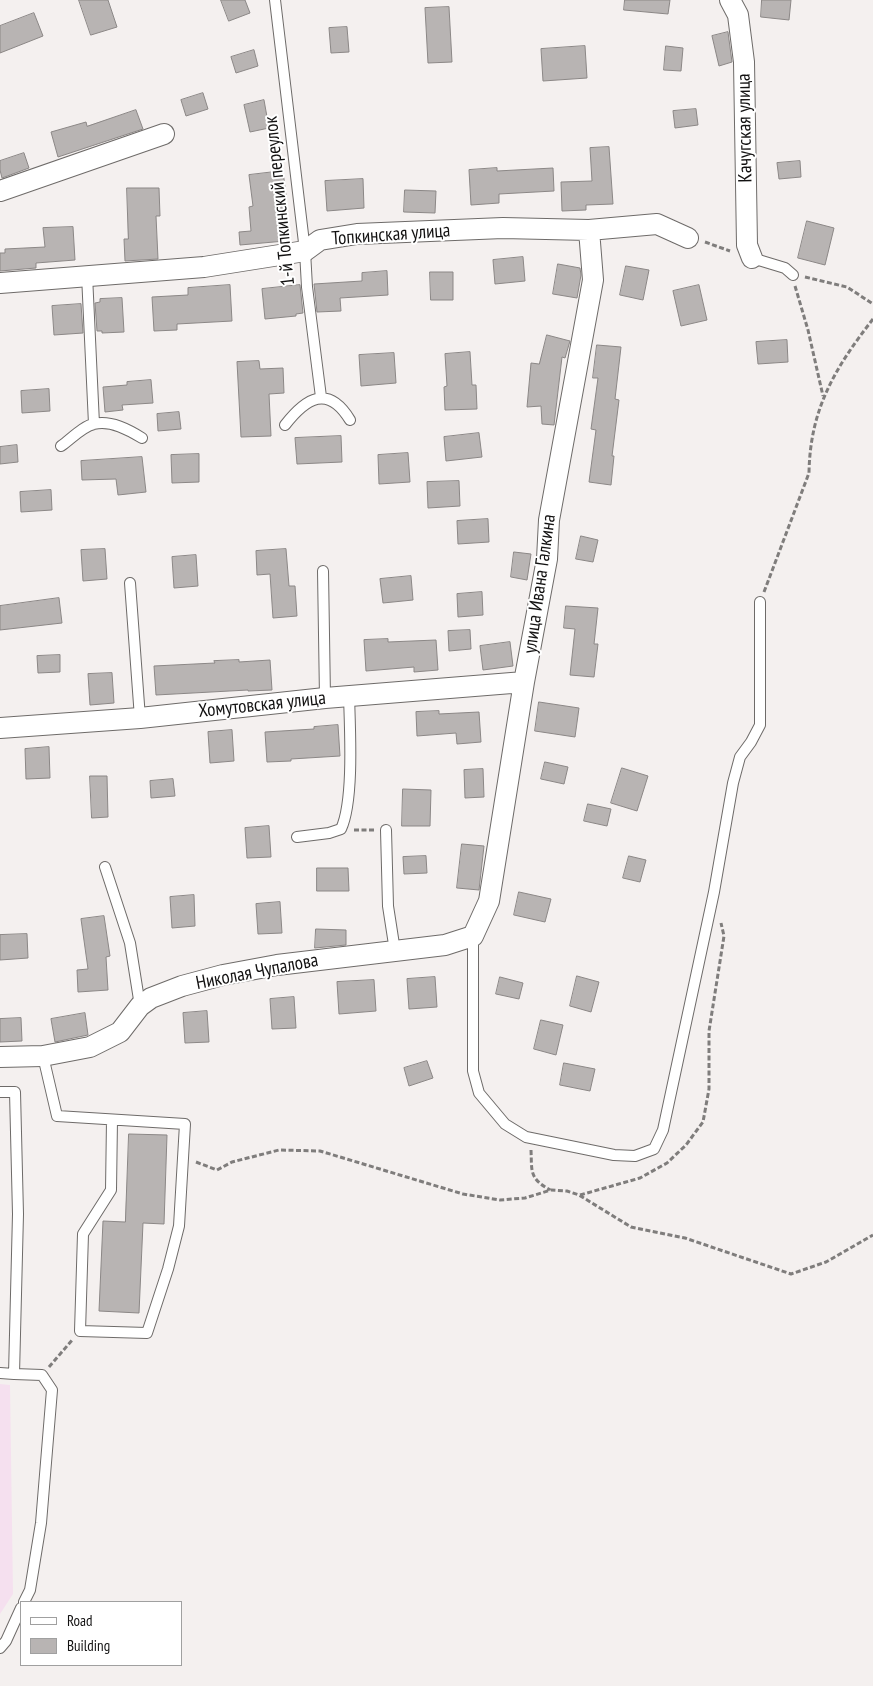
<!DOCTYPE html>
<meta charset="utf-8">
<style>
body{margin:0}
#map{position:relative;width:873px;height:1686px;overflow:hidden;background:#f4f0ef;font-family:"PT Sans Narrow",sans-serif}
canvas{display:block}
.legend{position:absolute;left:20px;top:1601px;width:162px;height:65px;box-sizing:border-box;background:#fff;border:1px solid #a0a0a0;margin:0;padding:6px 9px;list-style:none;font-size:15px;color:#121111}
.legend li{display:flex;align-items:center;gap:10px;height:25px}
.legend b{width:25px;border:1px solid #a0a0a0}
</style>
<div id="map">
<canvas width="873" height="1686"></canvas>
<ul class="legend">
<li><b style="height:6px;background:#fff"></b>Road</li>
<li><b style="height:14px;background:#b8b4b3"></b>Building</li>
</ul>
</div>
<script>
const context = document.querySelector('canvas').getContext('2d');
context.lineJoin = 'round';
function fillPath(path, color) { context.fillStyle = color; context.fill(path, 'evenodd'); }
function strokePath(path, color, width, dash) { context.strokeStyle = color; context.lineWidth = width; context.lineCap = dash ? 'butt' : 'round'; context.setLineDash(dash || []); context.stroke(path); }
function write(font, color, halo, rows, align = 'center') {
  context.font = font + ' "PT Sans Narrow",sans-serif'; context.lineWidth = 4; context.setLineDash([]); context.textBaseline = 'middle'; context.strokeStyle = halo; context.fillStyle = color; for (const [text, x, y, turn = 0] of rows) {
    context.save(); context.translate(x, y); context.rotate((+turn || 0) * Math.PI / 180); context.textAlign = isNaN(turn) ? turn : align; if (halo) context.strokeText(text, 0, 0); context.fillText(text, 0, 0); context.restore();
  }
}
fillPath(new Path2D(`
 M0,1384L10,1385L13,1594L0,1614Z`), '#f5e0ef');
const building = new Path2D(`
 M79,0H108L117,27L91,35Z
 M221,0H245L250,13L229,21Z
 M625,0H670L668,14L624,10Z
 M762,0H791L789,20L761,17Z
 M449,7L452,62L428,63L425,8Z
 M34,13L43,36L0,53V26Z
 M347,27L349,52L331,53L329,28Z
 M728,32L732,62L719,66L712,36Z
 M585,46L587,78L543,81L541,49Z
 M666,46L683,48L681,71L664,70Z
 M254,50L258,66L236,73L231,57Z
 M203,93L208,109L186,116L181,100Z
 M264,100L269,128L250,132L244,105Z
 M696,109L698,125L675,128L673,111Z
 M136,110L143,129L58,157L51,132L86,122L87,126Z
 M609,147L613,204L586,205V210L562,211L561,182L592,181L590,148Z
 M24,153L29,168L2,178L0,170V161Z
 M800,161L801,177L779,179L777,163Z
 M497,168V171L553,168L554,191L499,194V203L471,205L469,170Z
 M283,171L286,195L281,196L285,241L240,245L239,232L251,231L249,207L253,206L249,175Z
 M363,179L364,208L327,211L325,181Z
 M127,188H159L160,216H156L158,259L125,261L124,239H128Z
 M405,190L436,191L435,213L404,212Z
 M807,221L834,228L825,265L798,258Z
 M73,227L75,260L36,263V268L0,271V253H5V249L45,247L43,228Z
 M523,257L525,281L495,284L493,260Z
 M558,264L580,268L581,275L577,298L553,294Z
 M626,266L649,270L643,300L620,295Z
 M387,271L388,295L340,298L341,311L317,312L314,284L362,281V273Z
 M430,272H453V300H431Z
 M230,285L232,321L177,324V330L154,331L152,297L188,295V288Z
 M300,285L303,313L296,314V316L265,319L262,289Z
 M699,285L707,320L681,326L673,291Z
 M122,298L124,332L102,333V331H97L95,303L100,302V299Z
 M81,304L83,333L54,335L52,306Z
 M547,335L570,341L565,358L562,357L554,425L542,424L541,406L527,407L531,363L539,364Z
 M787,340L788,362L758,364L756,342Z
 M597,345L621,347L615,399L619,400L612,456H614L611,485L589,482L596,430L591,429L598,378H593Z
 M470,352L472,385H476L477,409L445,410L444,387L447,386L445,354Z
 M394,353L396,383L361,386L359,355Z
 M259,361L260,369L283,368L284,393L269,394L271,436L241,437L237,362Z
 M151,380L153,403L122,405L123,410L105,412L103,387L127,385V382Z
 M49,389L50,411L22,413L21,391Z
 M179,412L181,429L158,431L157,414Z
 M479,433L482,457L446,461L444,437Z
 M341,436L342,462L297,464L295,438Z
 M17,445L18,462L0,464V447Z
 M408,453L410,482L379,484L378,455Z
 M199,454V482L172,483L171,455Z
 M142,457L146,492L118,495L116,479L82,480L81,461Z
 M459,481L460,506L428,508L427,482Z
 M51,490L52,510L21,512L20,492Z
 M488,519L489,542L458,544L457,521Z
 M581,536L598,540L593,562L576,559Z
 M105,549L107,579L83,581L81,550Z
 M286,549L289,586H295L297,616L273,618L270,574L257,575L256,551Z
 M514,552L531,554L527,580L511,577Z
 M196,555L198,586L174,588L172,557Z
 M411,576L413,600L383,603L380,579Z
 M482,592L483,615L458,617L457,594Z
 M59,598L62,623L0,630V606Z
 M566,606L598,608L594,644H598L594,677L570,675L575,629L564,628Z
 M470,630L471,649L449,651L448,631Z
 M388,639V642L436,640L438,670L414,672V667L366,671L364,640Z
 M510,642L513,666L483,670L480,646Z
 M60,655V672L38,673L37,656Z
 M239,660V662L270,660L272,690L248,691V690L156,695L154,666L215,663L214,661Z
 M112,673L114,703L90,705L88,674Z
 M539,702L579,708L575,737L535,731Z
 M439,711V714L479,712L481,742L457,744L456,733L417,736L416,712Z
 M338,725L340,756L291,759V761L267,762L265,732L314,729V727Z
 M232,730L234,761L210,763L208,732Z
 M49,747L50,778L26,779L25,749Z
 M545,762L568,767L564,784L541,779Z
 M622,768L648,776L637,811L611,803Z
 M483,769L484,797L465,798L464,770Z
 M90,776H107L108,817L92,818Z
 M173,779L175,796L151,798L150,781Z
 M403,789L431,790L430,826H402Z
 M588,804L611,809L607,826L584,821Z
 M269,826L271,857L247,858L245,828Z
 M462,844L484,846L479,890L457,888Z
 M426,856L427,873L404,874L403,857Z
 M629,856L646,860L640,882L623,878Z
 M317,868H348L349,891H317Z
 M519,892L551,899L545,922L514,915Z
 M194,895L195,926L172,928L170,897Z
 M280,902L282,933L258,934L256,904Z
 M104,916L110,956L106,957L108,990L78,992L77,970L88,969L81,919Z
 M316,929L346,930V945L315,948Z
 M27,934L28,958L0,960V935Z
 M577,976L599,982L591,1012L570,1006Z
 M435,977L437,1007L409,1009L407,979Z
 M500,977L523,983L519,999L496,994Z
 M374,980L376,1011L339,1014L337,982Z
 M294,997L296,1028L272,1029L270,999Z
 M207,1011L209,1042L185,1043L183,1013Z
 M85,1013L88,1035L55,1042L51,1019Z
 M21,1018L22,1041L0,1042V1019Z
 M541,1020L563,1025L556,1055L534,1049Z
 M427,1061L433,1078L409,1086L404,1068Z
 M564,1063L595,1069L590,1091L560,1085Z
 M129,1134L167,1135L164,1224L143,1223L139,1313L99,1311L103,1221L125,1222Z`);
fillPath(building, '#b8b4b3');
strokePath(building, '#8b8786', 1);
const service = new Path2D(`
 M275,0L305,251L307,287L321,397
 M752,258L785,268L793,275
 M87,275L94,424
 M285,425C306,398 328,384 350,420
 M61,446C71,439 83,426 94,424C111,420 129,430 142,438
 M323,571L325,698
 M130,583L140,718
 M386,830L388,906L395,951
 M297,837L329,833L341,829C354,801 350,730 349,696
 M105,867L130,943L140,1006
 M473,936V1071L479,1093L505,1124L526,1137L614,1155L635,1156L654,1149L663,1130L714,892L733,783L740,757L751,742L760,725V602
 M43,1056L57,1116L185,1124L179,1226L168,1269L147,1333L80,1331L83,1234L111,1190L112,1120
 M0,1092H15L18,1214L14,1374L0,1373
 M14,1374L42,1375L52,1390L41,1523L30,1590L24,1602
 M0,1648L6,1641L21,1608`);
const minor = new Path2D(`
 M730,0L738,15L744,62L747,245L752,258
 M0,191L164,134
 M0,283L204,267L305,251L320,240L357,234L503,228L589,230L657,224L688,238
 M0,728L140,718L325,698L524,682
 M0,1057L43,1056L90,1047L120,1032L140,1006L151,998L182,986L223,975L277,965L445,945L473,936L489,901L524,682L547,559L549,520L593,280L589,230`);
strokePath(service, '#6e6b69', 12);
strokePath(minor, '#6e6b69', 22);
strokePath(new Path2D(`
 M705,242L730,251
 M805,277L847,287L873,304
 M795,286L808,330L823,396
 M764,592L809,473C810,409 835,368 873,319
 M354,830H375
 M531,1150C532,1172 529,1178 550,1190
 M196,1162L217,1170L232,1162L279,1150L320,1151L463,1194L500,1200L525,1198L551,1190L567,1191L579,1195L631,1227L685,1238L791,1274L826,1262L873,1235
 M580,1195L640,1178L667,1163L686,1145L703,1122L709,1089V1031L724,936L721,923
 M49,1367L73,1339`), '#7f7d7c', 3, [5, 2.5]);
strokePath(service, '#fff', 10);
strokePath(minor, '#fff', 20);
write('19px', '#121111', '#fff', [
 ["Качугская улица",745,128,-91],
 ["1-й Топкинский переулок",280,201,-96],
 ["Топкинская улица",391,235,-4],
 ["улица Ивана Галкина",540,584,-82],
 ["Хомутовская улица",262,705,-6],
 ["Николая Чупалова",257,972,-11]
]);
</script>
